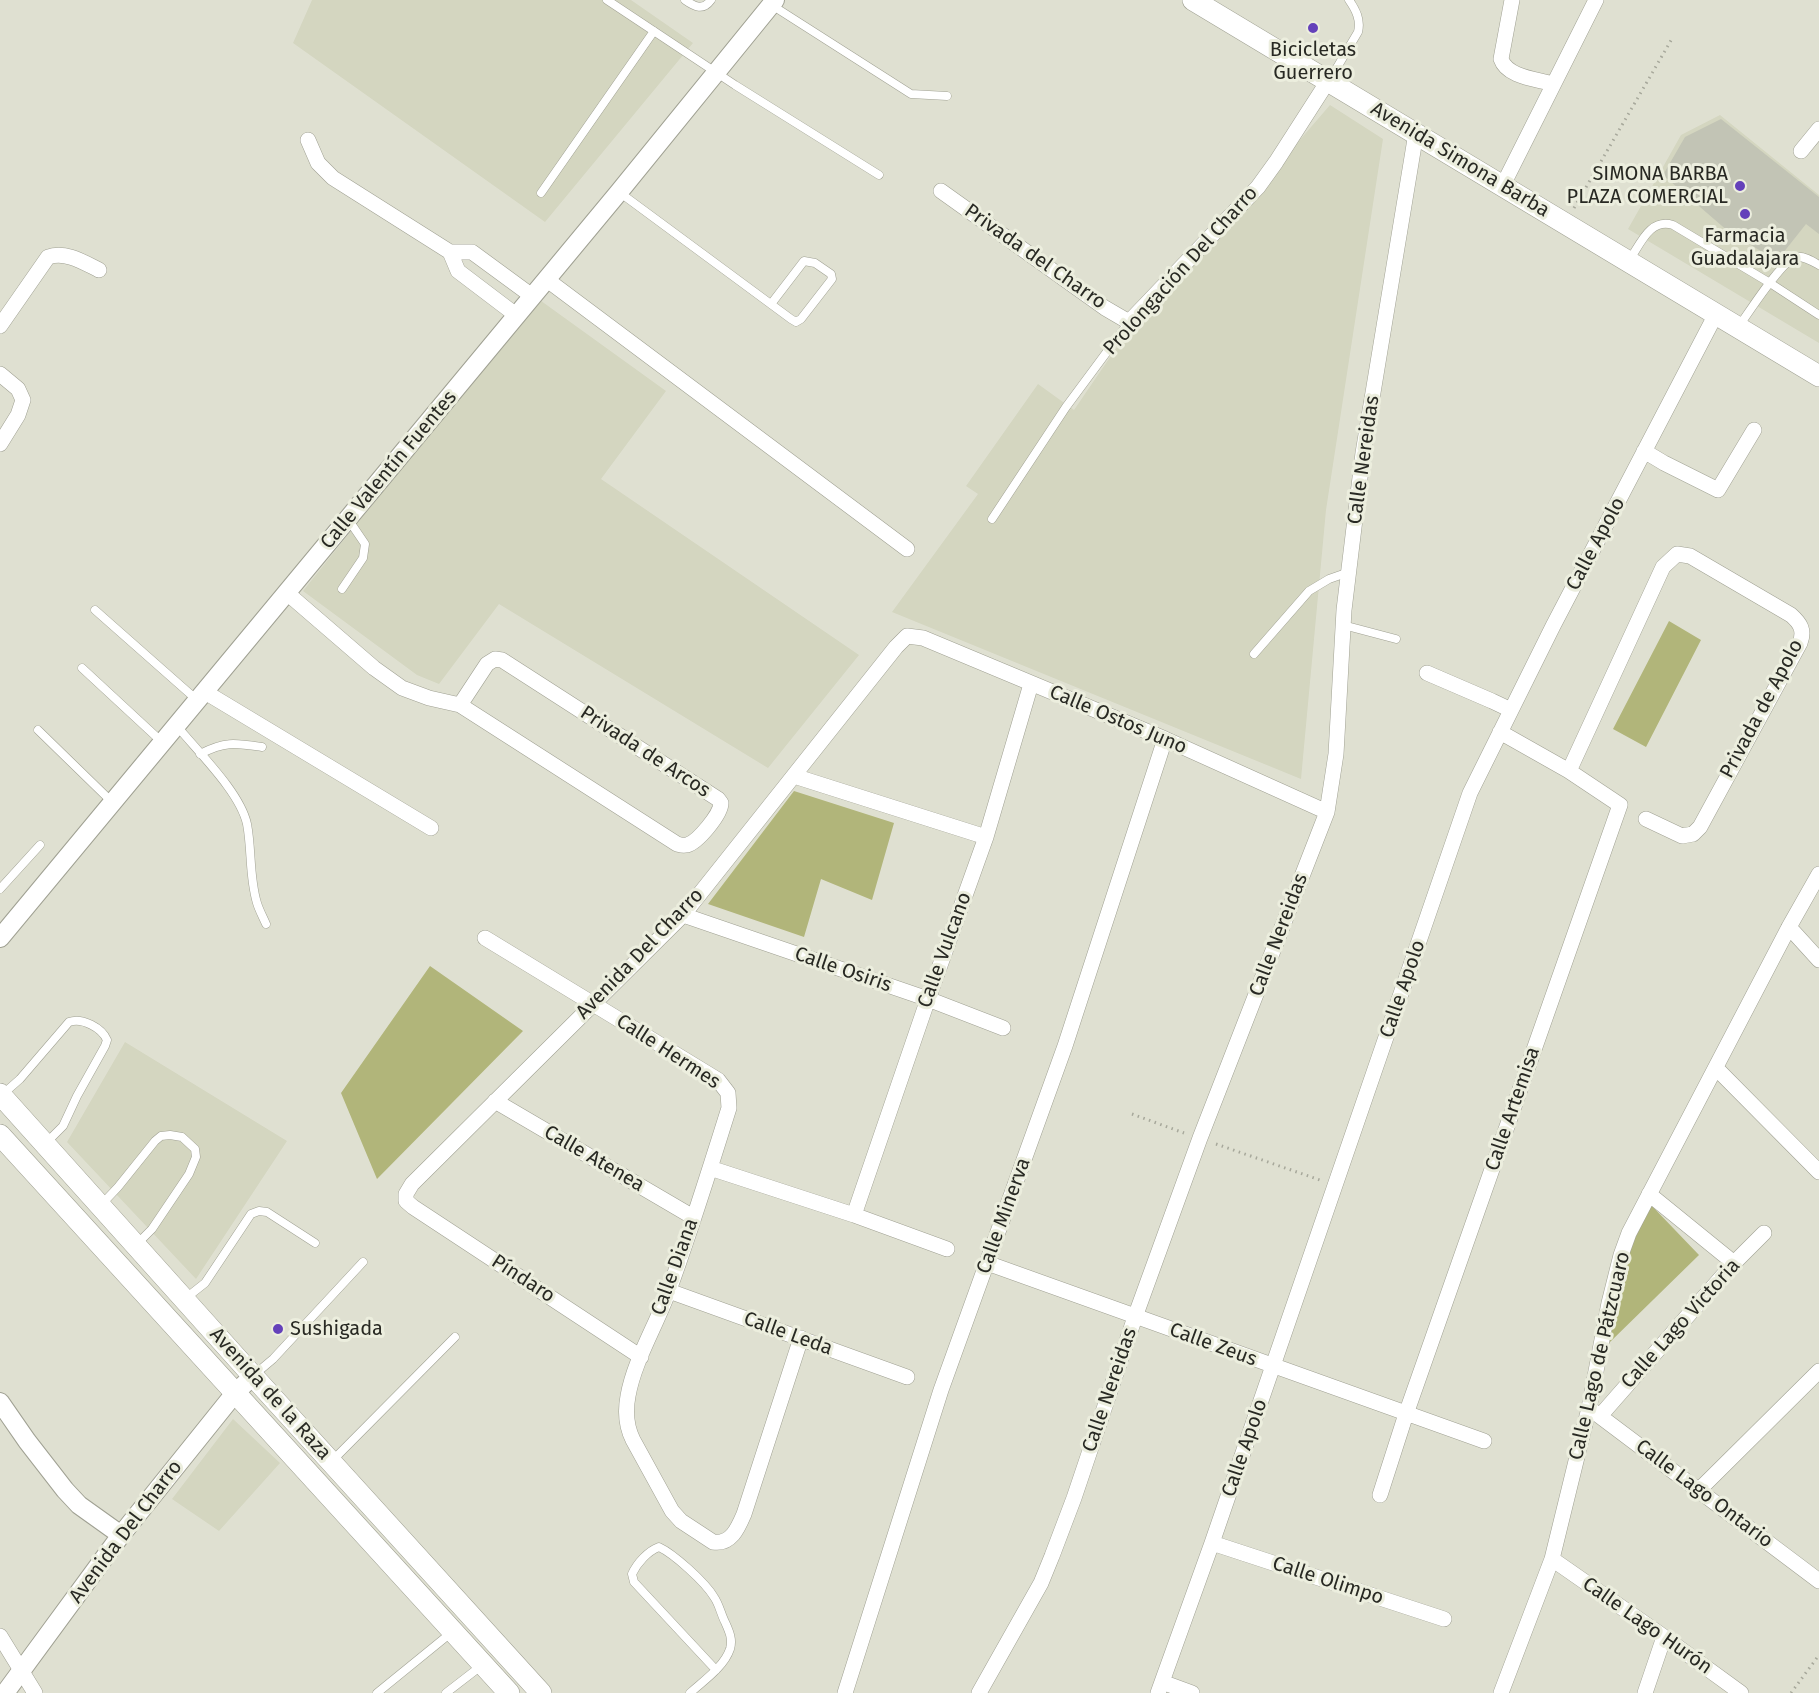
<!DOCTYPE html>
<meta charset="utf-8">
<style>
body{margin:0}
canvas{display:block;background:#dfe0d1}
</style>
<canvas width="1819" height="1693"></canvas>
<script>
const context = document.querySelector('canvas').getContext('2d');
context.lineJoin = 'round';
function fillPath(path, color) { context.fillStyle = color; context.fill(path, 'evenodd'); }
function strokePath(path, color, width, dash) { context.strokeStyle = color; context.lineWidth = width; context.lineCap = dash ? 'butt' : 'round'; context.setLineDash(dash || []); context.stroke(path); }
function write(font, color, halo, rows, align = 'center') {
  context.font = font + ' "Fira Sans",sans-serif'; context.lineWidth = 6; context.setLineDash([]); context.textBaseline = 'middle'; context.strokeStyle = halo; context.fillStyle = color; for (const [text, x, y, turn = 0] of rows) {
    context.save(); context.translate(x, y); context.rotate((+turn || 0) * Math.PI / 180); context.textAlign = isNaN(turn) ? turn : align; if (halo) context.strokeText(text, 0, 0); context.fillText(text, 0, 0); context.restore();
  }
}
fillPath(new Path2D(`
 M312,0H631L693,43L545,222L293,43Z
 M1330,105L1383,139L1326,510L1301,779L892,612L978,494L966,486L1038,384L1074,410L1147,303L1223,229Z
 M1720,115L1819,195V343L1628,229L1681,135Z
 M537,298L666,391L601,479L859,655L768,768L499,604L439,684L417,675L303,591Z
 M125,1042L287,1141L196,1279L67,1142Z
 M233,1419L280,1463L219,1531L172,1499Z`), '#d4d6c0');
fillPath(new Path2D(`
 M1669,621L1701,640L1646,747L1613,729Z
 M794,791L894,823L872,900L821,879L804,937L708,904Z
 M430,966L523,1031L377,1179L341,1093Z
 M1651,1205L1699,1255L1609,1343L1628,1247Z`), '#b1b57a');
fillPath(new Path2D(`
 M1721,119L1819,197V234L1806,224L1783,253L1766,254L1729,232L1663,175L1685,137Z`), '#c2c4b5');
const service = new Path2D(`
 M607,0L735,85L879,175
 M685,0C695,7 703,11 711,0
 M770,4L911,94L947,96
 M1329,81L1358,32C1361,20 1356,10 1349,0
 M619,192L791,319L796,322L801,319L832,279L831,274L815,263L804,261L771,304
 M541,193L654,31
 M1630,259C1641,243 1650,218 1673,225L1770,283L1819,315
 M1739,326C1748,314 1783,258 1797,257C1804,256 1812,261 1819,265
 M992,519L1066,407L1129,322
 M342,589L363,558L365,544L348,519
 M95,610L197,700
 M1343,625L1396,639
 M1254,654L1309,591L1329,579L1349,572
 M82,668L162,742
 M177,726C198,752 240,792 247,824C252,850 249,877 257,903C259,910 263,917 266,924
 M38,730L112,802
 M200,754C225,741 235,743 262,747
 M0,889L40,845
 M3,1094L20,1079L69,1022C82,1017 102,1028 107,1040L105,1046L77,1096L63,1126L46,1143
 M102,1204L118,1187L155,1141L161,1136L170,1135L182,1137L195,1149L196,1157L189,1174L152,1229L137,1244
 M186,1298L205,1283L251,1214L259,1211L267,1212L315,1243
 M254,1375L273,1359L363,1262
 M332,1461L455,1337
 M377,1693L452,1632
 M446,1693L481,1666
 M690,1693C703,1681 724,1667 730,1649C733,1639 729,1631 725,1622C721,1614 719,1604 714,1597C705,1582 674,1554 659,1547C648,1551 637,1563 632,1574L634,1582L716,1670`);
const minor = new Path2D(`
 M1512,0L1501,59C1507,77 1536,79 1553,84
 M308,140L318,163L333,178L450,252H472L532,296
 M1801,151L1819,129
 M1503,185L1596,0
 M941,191L1105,308L1129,322L1258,187L1276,162L1328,81
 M450,252L458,271L516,315
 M546,279L907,549
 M0,326L48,257C66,251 83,262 99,270
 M0,374L18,389L23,400L18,415L0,444
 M1644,451L1664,463L1718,490L1754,430
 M287,593L374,668L402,688L429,698L460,705L677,844C681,845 682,846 687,845C698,842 721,814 721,803L718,799L502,660L495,659L487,664L460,705
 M1427,673L1492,701L1511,710
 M205,692L431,828
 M1569,771L1663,567L1677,554L1690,556L1791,615C1800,623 1805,630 1800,643L1700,827L1693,834L1682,836L1646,819
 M794,776L986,837
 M683,915L928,999L1003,1028
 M1789,927L1819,960
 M485,938L718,1080L728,1093L729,1108C710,1168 691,1230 669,1290C657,1324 634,1361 628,1396C625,1412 626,1426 633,1440L672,1511L681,1521L713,1542C731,1545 738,1528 744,1514L801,1338
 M1716,1068L1819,1172
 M495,1101L693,1217
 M710,1168L854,1215L947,1249
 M1649,1194L1734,1263
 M854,1215L928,999L986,837L1031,684
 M987,1263L1484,1441
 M669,1291L907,1377
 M641,1357L413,1207L406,1201V1194L412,1184L683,915L896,647L907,636L923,638L1165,739L1327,812
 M1589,1408L1819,1581
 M1600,1416L1734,1263L1764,1233
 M1698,1491L1819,1371
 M1380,1495L1406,1414L1620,805L1569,771L1500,732
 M1212,1543L1444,1619
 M1552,1559L1664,1637L1741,1693
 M0,1636L35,1693
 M1162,1682L1192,1693
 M845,1693L941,1390L1065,1046L1165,739
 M979,1693L1041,1583L1052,1556L1074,1498L1135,1317L1200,1138L1327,812L1336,754L1344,610L1363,453L1416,133
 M1158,1693L1212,1543L1470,793L1553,626L1716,314
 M1501,1693L1552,1559L1589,1408L1609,1303L1621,1255L1629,1233L1789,927L1819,874
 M1645,1693L1664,1637`);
const tertiary = new Path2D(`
 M0,938L619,192L775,0
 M0,1402L27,1441L65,1490L79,1505L121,1535
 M5,1693L121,1535L235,1393L253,1376`);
const secondary = new Path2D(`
 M1193,0L1819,376
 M0,1094L253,1376L541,1693
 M0,1135L509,1693`);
strokePath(service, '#a0a193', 9);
strokePath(minor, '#a0a193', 16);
strokePath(tertiary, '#a0a193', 20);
strokePath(secondary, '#a0a193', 22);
strokePath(new Path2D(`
 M1574,208L1673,37
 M1132,1114L1184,1133
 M1216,1144L1320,1180
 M1791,1693L1819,1655`), '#a7a89b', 3, [1.5, 4.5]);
strokePath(service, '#fff', 8);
strokePath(minor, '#fff', 15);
strokePath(tertiary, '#fff', 18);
strokePath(secondary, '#fff', 21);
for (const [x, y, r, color] of [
 [1313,28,6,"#6441ba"],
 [1740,186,6,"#6441ba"],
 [1745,214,6,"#6441ba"],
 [278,1329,6,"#6441ba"]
]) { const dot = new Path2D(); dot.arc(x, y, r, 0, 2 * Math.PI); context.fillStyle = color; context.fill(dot); strokePath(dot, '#eceede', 2); }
write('20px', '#282923', '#eceede', [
 ["Bicicletas",1313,50],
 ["Guerrero",1313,73],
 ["SIMONA BARBA",1728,174,"right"],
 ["PLAZA COMERCIAL",1728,197,"right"],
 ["Farmacia",1745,236],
 ["Guadalajara",1745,259],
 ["Sushigada",290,1329,"left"]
]);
write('20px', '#282923', '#eceede', [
 ["Avenida Simona Barba",1460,160,31],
 ["Privada del Charro",1035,257,35],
 ["Prolongación Del Charro",1181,271,-48],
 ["Calle Nereidas",1364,460,-82],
 ["Calle Valentín Fuentes",389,470,-50],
 ["Calle Apolo",1596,544,-62],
 ["Privada de Apolo",1762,709,-62],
 ["Calle Ostos Juno",1118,720,23],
 ["Privada de Arcos",645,752,33],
 ["Calle Nereidas",1279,935,-69],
 ["Calle Vulcano",945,950,-70],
 ["Avenida Del Charro",640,954,-46],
 ["Calle Osiris",843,970,19],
 ["Calle Apolo",1403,989,-71],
 ["Calle Hermes",668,1052,33],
 ["Calle Artemisa",1513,1109,-71],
 ["Calle Atenea",594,1159,30],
 ["Calle Minerva",1004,1216,-70],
 ["Calle Diana",675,1267,-70],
 ["Píndaro",523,1279,33],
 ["Calle Lago Victoria",1681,1324,-48],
 ["Calle Leda",788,1334,20],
 ["Calle Zeus",1213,1345,20],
 ["Calle Lago de Pátzcuaro",1600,1356,-77],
 ["Calle Nereidas",1110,1390,-71],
 ["Avenida de la Raza",270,1394,48],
 ["Calle Apolo",1245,1448,-71],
 ["Calle Lago Ontario",1704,1494,37],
 ["Avenida Del Charro",126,1532,-53],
 ["Calle Olimpo",1328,1581,18],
 ["Calle Lago Hurón",1647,1626,35]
]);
</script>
